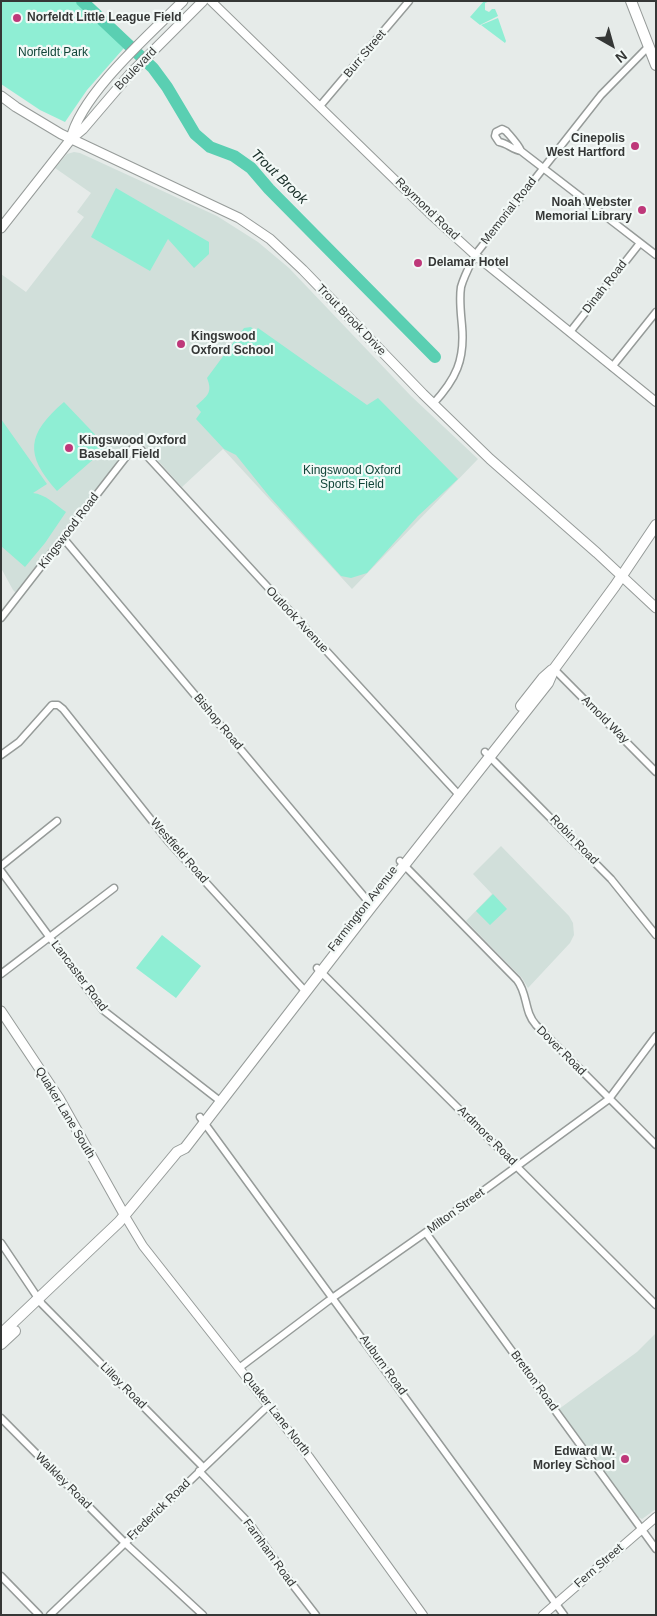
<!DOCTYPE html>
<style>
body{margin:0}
#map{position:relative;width:657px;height:1616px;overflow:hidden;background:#e6ebe9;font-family:Helvetica,sans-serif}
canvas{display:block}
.frame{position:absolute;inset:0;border:2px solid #353736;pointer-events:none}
.north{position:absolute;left:587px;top:20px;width:50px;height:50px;-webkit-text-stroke:4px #f3f9f7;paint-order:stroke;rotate:142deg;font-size:14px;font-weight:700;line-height:20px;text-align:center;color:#353736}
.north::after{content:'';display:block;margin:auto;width:18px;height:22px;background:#353736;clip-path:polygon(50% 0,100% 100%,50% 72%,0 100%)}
</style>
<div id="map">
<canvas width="657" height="1616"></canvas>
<div class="frame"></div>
<div class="north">N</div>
</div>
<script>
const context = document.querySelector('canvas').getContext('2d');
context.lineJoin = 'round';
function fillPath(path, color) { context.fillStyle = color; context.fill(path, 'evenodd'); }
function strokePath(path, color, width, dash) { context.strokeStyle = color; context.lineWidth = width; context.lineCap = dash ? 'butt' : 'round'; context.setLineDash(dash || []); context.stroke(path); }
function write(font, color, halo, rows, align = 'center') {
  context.font = font + ' Helvetica,sans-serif'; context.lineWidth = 4.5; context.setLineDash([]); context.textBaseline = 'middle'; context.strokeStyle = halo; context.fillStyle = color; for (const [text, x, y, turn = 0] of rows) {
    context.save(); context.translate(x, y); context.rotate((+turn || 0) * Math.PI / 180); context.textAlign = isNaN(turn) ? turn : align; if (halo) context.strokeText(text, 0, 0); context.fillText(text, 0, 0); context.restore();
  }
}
fillPath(new Path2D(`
 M74,152L80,153L217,216L258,242L289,268L411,396L478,459L352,589L223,449L182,487L143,444L139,442H135L130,446L16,593L13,590L1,568V274L26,292L84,217L77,212L91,193L55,168L67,154Z
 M501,846L569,916L573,923L574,935L570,943L528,988L522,978L466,921L492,894L473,874Z
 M656,1333V1509L642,1519L638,1517L559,1409L637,1352Z`), '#d1dfda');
fillPath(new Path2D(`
 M1,1H90L131,40L87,90L65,122L40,110L1,84Z
 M484,1H490L485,3V10L489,12L492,9H495L498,16L480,25L470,17Z
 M498,18L506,41L505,43L481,25Z
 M116,188L209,242V254L194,268L168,239L150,271L91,237Z
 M251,327L255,331L258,328L367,405L378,398L458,479L418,516L367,573L351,578L341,576L269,496L236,455L224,449L196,419L201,412L196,406C207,396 213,393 207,378L244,328Z
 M64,402L106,446L104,450L57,491C24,454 27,434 64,402Z
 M1,419L47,484L33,493C45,494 56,505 66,512L45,543L25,567L1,546Z
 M493,894L507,909L490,925L476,911Z
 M162,935L201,966L176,998L136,968Z`), '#8feed4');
strokePath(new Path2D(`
 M82,1L153,68L167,87L195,134L210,147L234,156L251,168L269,189L435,357`), '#5acfb2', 12);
const minor = new Path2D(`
 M320,106L409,1
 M521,151C513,150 507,143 499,142L495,136L496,132L502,129L506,131C511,137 518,144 521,151L656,255
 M570,332L640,243
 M612,367L656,312
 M433,404C456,379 465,360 462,326C461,314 459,300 461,287C464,276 470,265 475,255L601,95L649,46
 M64,539L372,906
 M1,618L136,444L459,795
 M554,669L656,772
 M485,752L611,879L656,935
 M1,755L19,742L52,705H58L63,709L168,841L306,992
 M400,861L517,980C528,994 524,1012 536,1025L656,1145
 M1,866L57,821
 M1,871L103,1010L220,1101
 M317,968L656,1305
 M1,974L114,888
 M200,1117L564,1615
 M426,1233L656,1549
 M1,1243L42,1304L203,1467
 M239,1368L328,1301L442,1221L609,1099L656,1036
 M1,1418L125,1543L203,1615
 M199,1471L250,1524L289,1580L316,1615
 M1,1576L39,1615
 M50,1615L269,1405`);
const tertiary = new Path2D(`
 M211,1L429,213L475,255L656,402
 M125,1216L143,1246L309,1457L423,1615
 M543,1615L656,1517`);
const secondary = new Path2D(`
 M1,96L16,107L61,134L239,218L270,239L303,270L423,394L490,459L597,553L656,608
 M71,139C80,95 151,33 183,1
 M1,228L71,139L83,129L130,74L203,1
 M1,1011L59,1098L125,1216`);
const primary = new Path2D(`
 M631,1L656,65
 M521,706L543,678L552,670
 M1,1334L119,1222L177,1152L185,1148L372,906L548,683L554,669L615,586L656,525
 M1,1344L15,1331`);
strokePath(minor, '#969b99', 9);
strokePath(tertiary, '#969b99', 10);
strokePath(secondary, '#969b99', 11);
strokePath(primary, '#969b99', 12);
strokePath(minor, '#fff', 6);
strokePath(tertiary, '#fff', 8);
strokePath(secondary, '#fff', 9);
strokePath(primary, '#fff', 10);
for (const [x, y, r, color] of [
 [17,18,5,"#be387a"],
 [635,146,5,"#be387a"],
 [642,210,5,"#be387a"],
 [418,263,5,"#be387a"],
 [181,344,5,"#be387a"],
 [69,448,5,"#be387a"],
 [625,1459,5,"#be387a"]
]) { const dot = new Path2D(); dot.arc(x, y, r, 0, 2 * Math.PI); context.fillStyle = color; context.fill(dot); strokePath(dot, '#f3f9f7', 2); }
write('bold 12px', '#353736', '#f3f9f7', [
 ["Norfeldt Little League Field",27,18],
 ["Cinepolis",625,139,"right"],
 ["West Hartford",625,153,"right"],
 ["Noah Webster",632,203,"right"],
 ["Memorial Library",632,217,"right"],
 ["Delamar Hotel",428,263],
 ["Kingswood",191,337],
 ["Oxford School",191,351],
 ["Kingswood Oxford",79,441],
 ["Baseball Field",79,455],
 ["Edward W.",615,1452,"right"],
 ["Morley School",615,1466,"right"]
], 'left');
write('12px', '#114539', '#f3f9f7', [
 ["Norfeldt Park",53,53],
 ["Kingswood Oxford",352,471],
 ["Sports Field",352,485]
]);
write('12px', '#353736', '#f3f9f7', [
 ["Burr Street",365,54,-50],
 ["Boulevard",136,69,-46],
 ["Raymond Road",427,209,44],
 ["Memorial Road",509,211,-52],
 ["Dinah Road",605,287,-52],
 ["Trout Brook Drive",351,320,46],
 ["Kingswood Road",69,531,-53],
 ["Outlook Avenue",297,620,47],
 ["Arnold Way",605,720,45],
 ["Bishop Road",218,722,50],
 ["Robin Road",574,840,46],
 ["Westfield Road",179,851,49],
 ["Farmington Avenue",363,909,-52],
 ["Lancaster Road",79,976,53],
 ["Dover Road",561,1051,45],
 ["Quaker Lane South",65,1113,59],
 ["Ardmore Road",487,1136,45],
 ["Milton Street",456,1211,-36],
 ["Auburn Road",383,1365,54],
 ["Bretton Road",534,1381,54],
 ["Lilley Road",123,1386,45],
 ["Quaker Lane North",276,1414,52],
 ["Walkley Road",63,1481,45],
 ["Frederick Road",159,1510,-44],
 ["Farnham Road",269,1553,54],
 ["Fern Street",599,1566,-41]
]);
write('italic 14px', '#1a2f29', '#f3f9f7', [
 ["Trout Brook",279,177,44]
]);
</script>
